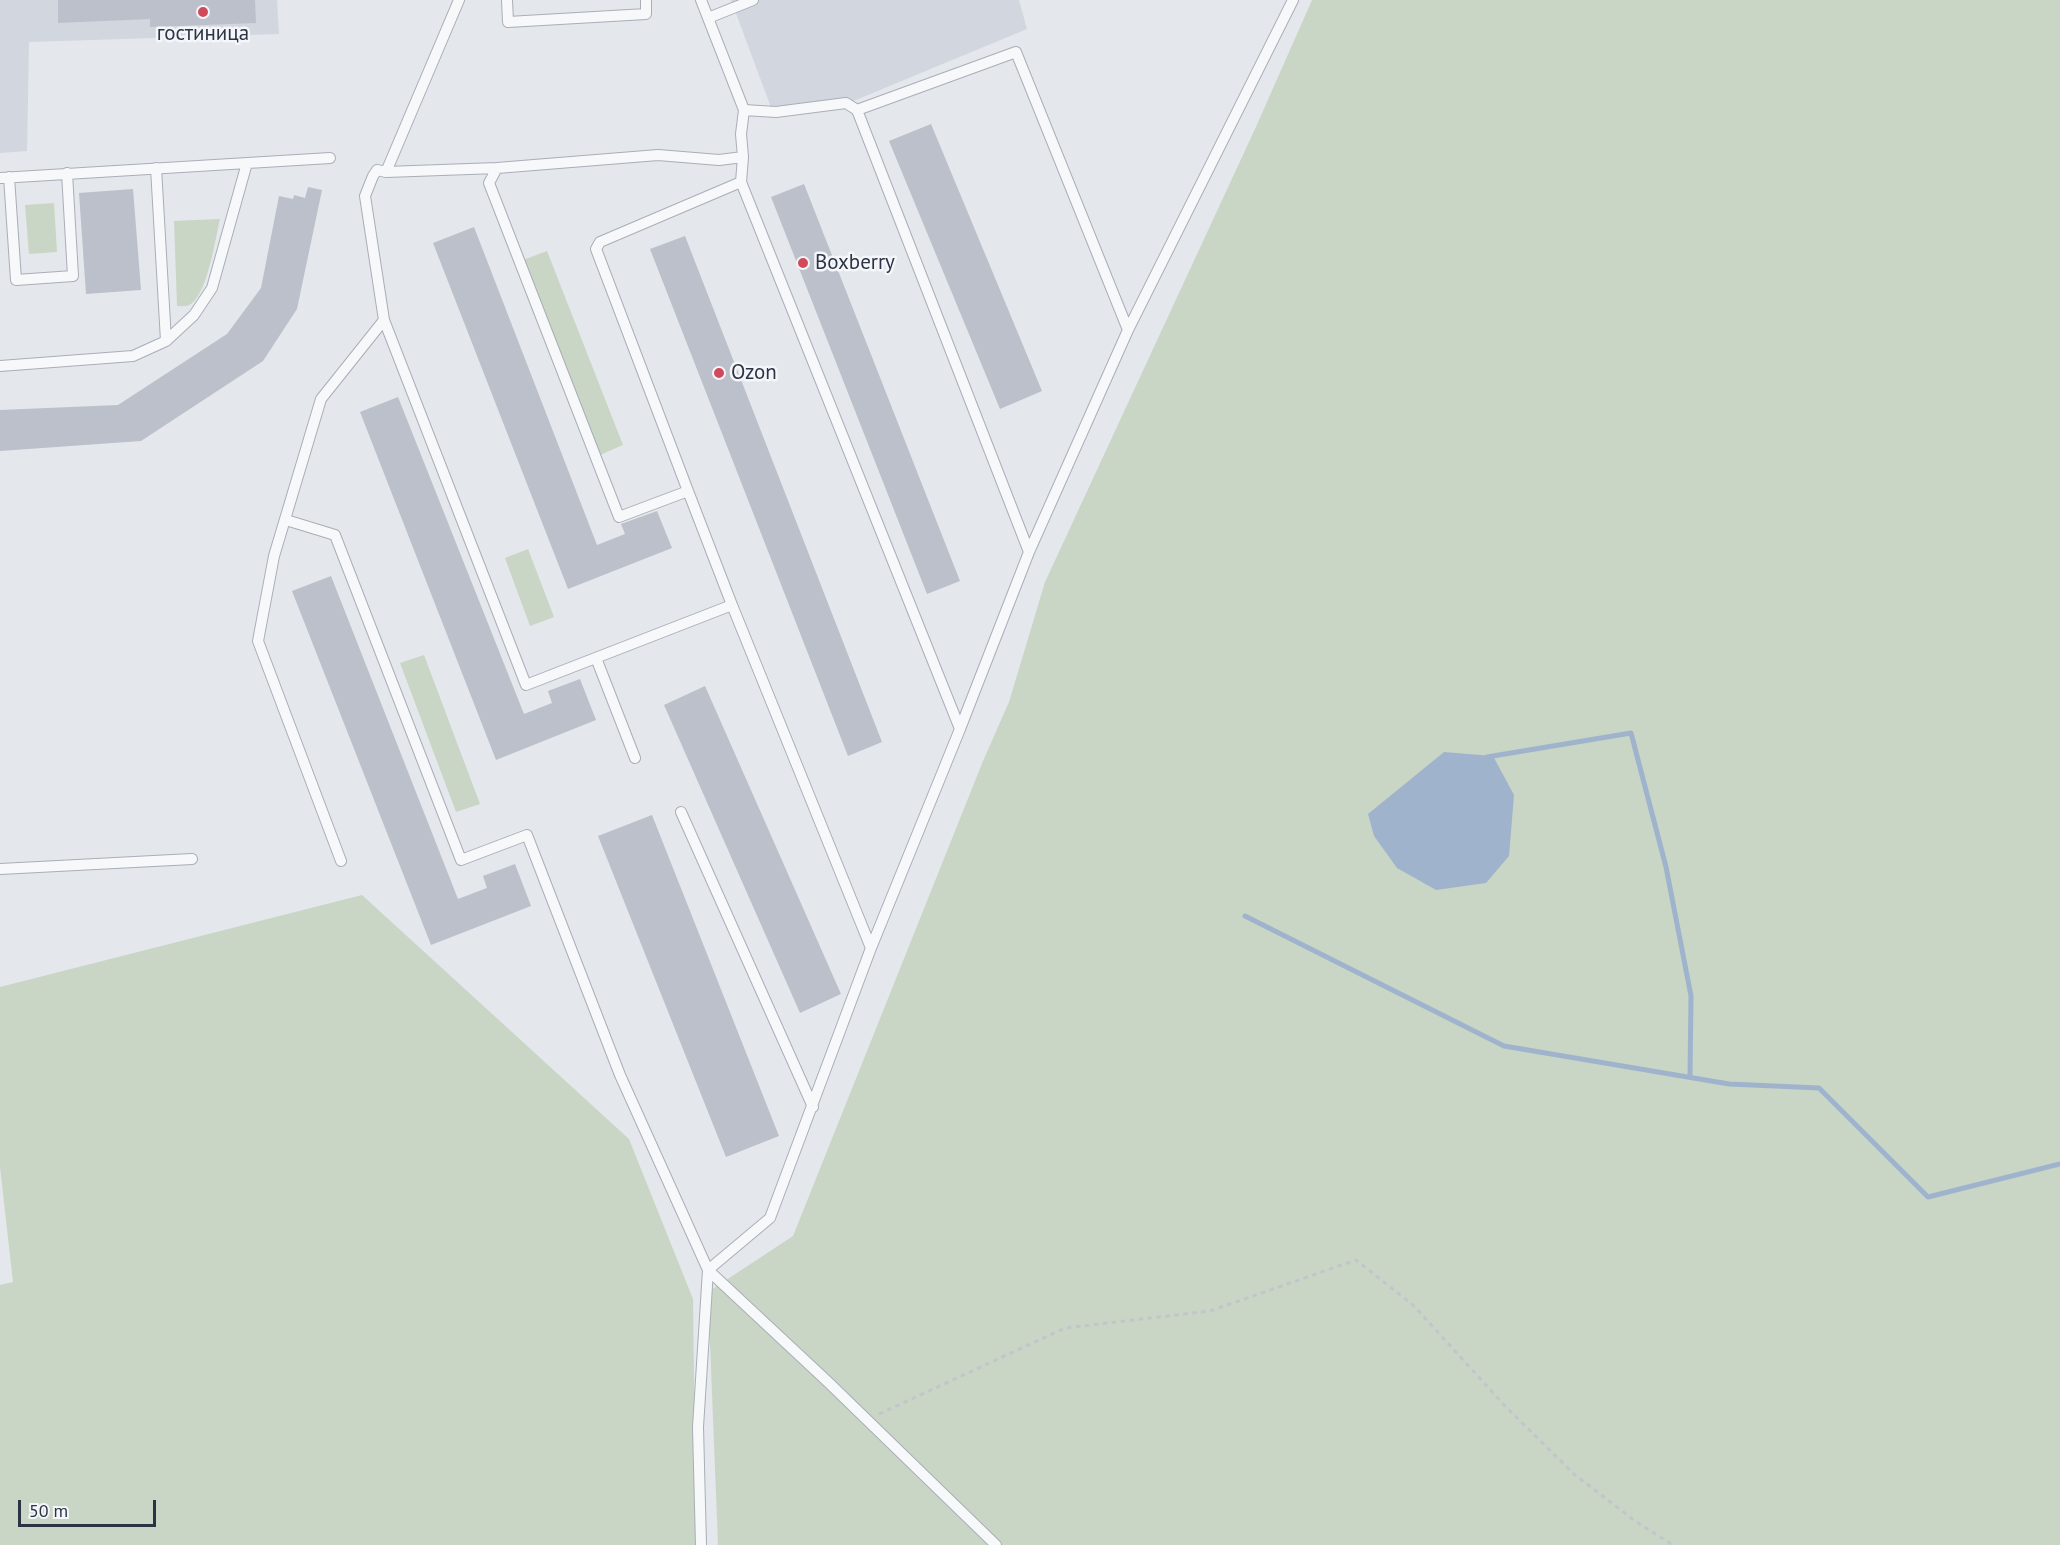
<!DOCTYPE html>
<meta charset="utf-8">
<style>
body{margin:0}
#map{position:relative;width:2060px;height:1545px;overflow:hidden;background:#e4e7ec;font-family:"PT Sans",sans-serif}
canvas{display:block}
.scale{position:absolute;left:18px;top:1500px;width:138px;height:27px;box-sizing:border-box;border:3px solid #2b3445;border-top:0;padding-left:8px;font-size:18px;line-height:21px;white-space:nowrap;color:#2b3445;-webkit-text-stroke:4px #f4f6f9;paint-order:stroke}
</style>
<div id="map">
<canvas width="2060" height="1545"></canvas>
<div class="scale">50 m</div>
</div>
<script>
const context = document.querySelector('canvas').getContext('2d');
context.lineJoin = 'round';
function fillPath(path, color) { context.fillStyle = color; context.fill(path, 'evenodd'); }
function strokePath(path, color, width, dash) { context.strokeStyle = color; context.lineWidth = width; context.lineCap = dash ? 'butt' : 'round'; context.setLineDash(dash || []); context.stroke(path); }
function write(font, color, halo, rows, align = 'center') {
  context.font = font + ' "PT Sans",sans-serif'; context.lineWidth = 5; context.setLineDash([]); context.textBaseline = 'middle'; context.strokeStyle = halo; context.fillStyle = color; for (const [text, x, y, turn = 0] of rows) {
    context.save(); context.translate(x, y); context.rotate((+turn || 0) * Math.PI / 180); context.textAlign = isNaN(turn) ? turn : align; if (halo) context.strokeText(text, 0, 0); context.fillText(text, 0, 0); context.restore();
  }
}
fillPath(new Path2D(`
 M0,0H277L279,34L29,42L27,151L0,153Z
 M731,0H1019L1027,29L851,102L772,110Z`), '#d2d6de');
fillPath(new Path2D(`
 M1312,0H2060V1545H718L708,1292L793,1236L983,761L1009,702L1045,582L1255,129Z
 M54,203L57,252L29,254L25,205Z
 M220,219C215,240 208,291 191,304C187,307 182,306 177,306L174,221Z
 M547,251L623,445L600,455L523,260Z
 M528,549L554,617L530,626L505,558Z
 M424,655L480,804L456,812L400,663Z
 M362,895L629,1139L693,1299L696,1545H0V1285L13,1282L0,1167V987Z`), '#c9d6c5');
fillPath(new Path2D(`
 M1444,752L1493,756L1514,795L1509,856L1486,883L1436,890L1397,868L1374,836L1368,814Z`), '#9fb4cc');
strokePath(new Path2D(`
 M1487,757L1631,733L1666,867L1691,996L1690,1077
 M1245,916L1504,1046L1729,1084L1819,1088L1928,1197L2060,1164`), '#9fb4cc', 5);
fillPath(new Path2D(`
 M58,0H255L256,23L150,27V19L58,23Z
 M931,124L1042,391L1000,409L889,141Z
 M804,184L960,581L927,594L771,197Z
 M308,187L322,190L297,309L263,361L141,441L0,451V410L118,405L227,334L261,288L279,196L293,199L294,195L305,198Z
 M133,189L141,290L86,294L79,193Z
 M474,227L597,545L625,534L621,524L657,511L672,548L568,589L433,243Z
 M685,236L882,742L848,756L650,249Z
 M398,397L524,714L552,703L548,691L580,679L596,720L496,760L360,412Z
 M331,576L458,899L487,888L483,876L515,864L531,906L431,945L292,591Z
 M705,686L841,994L800,1013L664,705Z
 M652,815L779,1136L726,1157L598,836Z`), '#bbc0ca');
const lane = new Path2D(`
 M459,0L386,172L497,168
 M507,0L508,22L646,14V0
 M708,18L753,0
 M857,110L1016,52L1128,330L1029,552
 M156,168L166,341
 M9,177L16,280L73,276L67,173
 M0,178L330,158
 M741,182L960,729L1029,552L857,110L846,103L776,112L744,110
 M384,320L526,685L732,605L688,491L619,517L489,183L497,168L658,155L719,160L743,157L741,134L744,110L701,0
 M1128,330L1293,0
 M0,366L133,356L166,341L194,315L212,288L247,163
 M688,491L596,249L600,242L741,182L743,157
 M286,520L335,535L461,860L527,835L620,1075L708,1270L828,1382L996,1545
 M732,605L871,948
 M596,658L635,758
 M681,812L813,1107
 M341,861L258,641L274,556L321,399L384,320L365,196L373,176L377,170L386,172
 M0,869L192,859
 M701,1545L698,1427L708,1270L770,1218L871,948L960,729`);
strokePath(lane, '#a9aeb7', 12);
strokePath(new Path2D(`
 M879,1414L1065,1328L1210,1311L1356,1260L1413,1305L1506,1407L1574,1474L1635,1521L1673,1545`), '#c2c5cb', 3, [4.5, 4.5]);
strokePath(lane, '#f7f8fa', 10);
for (const [x, y, r, color] of [
 [203,12,6,"#d1495b"],
 [803,263,6,"#d1495b"],
 [719,373,6,"#d1495b"]
]) { const dot = new Path2D(); dot.arc(x, y, r, 0, 2 * Math.PI); context.fillStyle = color; context.fill(dot); strokePath(dot, '#f4f6f9', 2); }
write('21px', '#2b3445', '#f4f6f9', [
 ["гостиница",203,34,"center"],
 ["Boxberry",815,263],
 ["Ozon",731,373]
], 'left');
</script>
